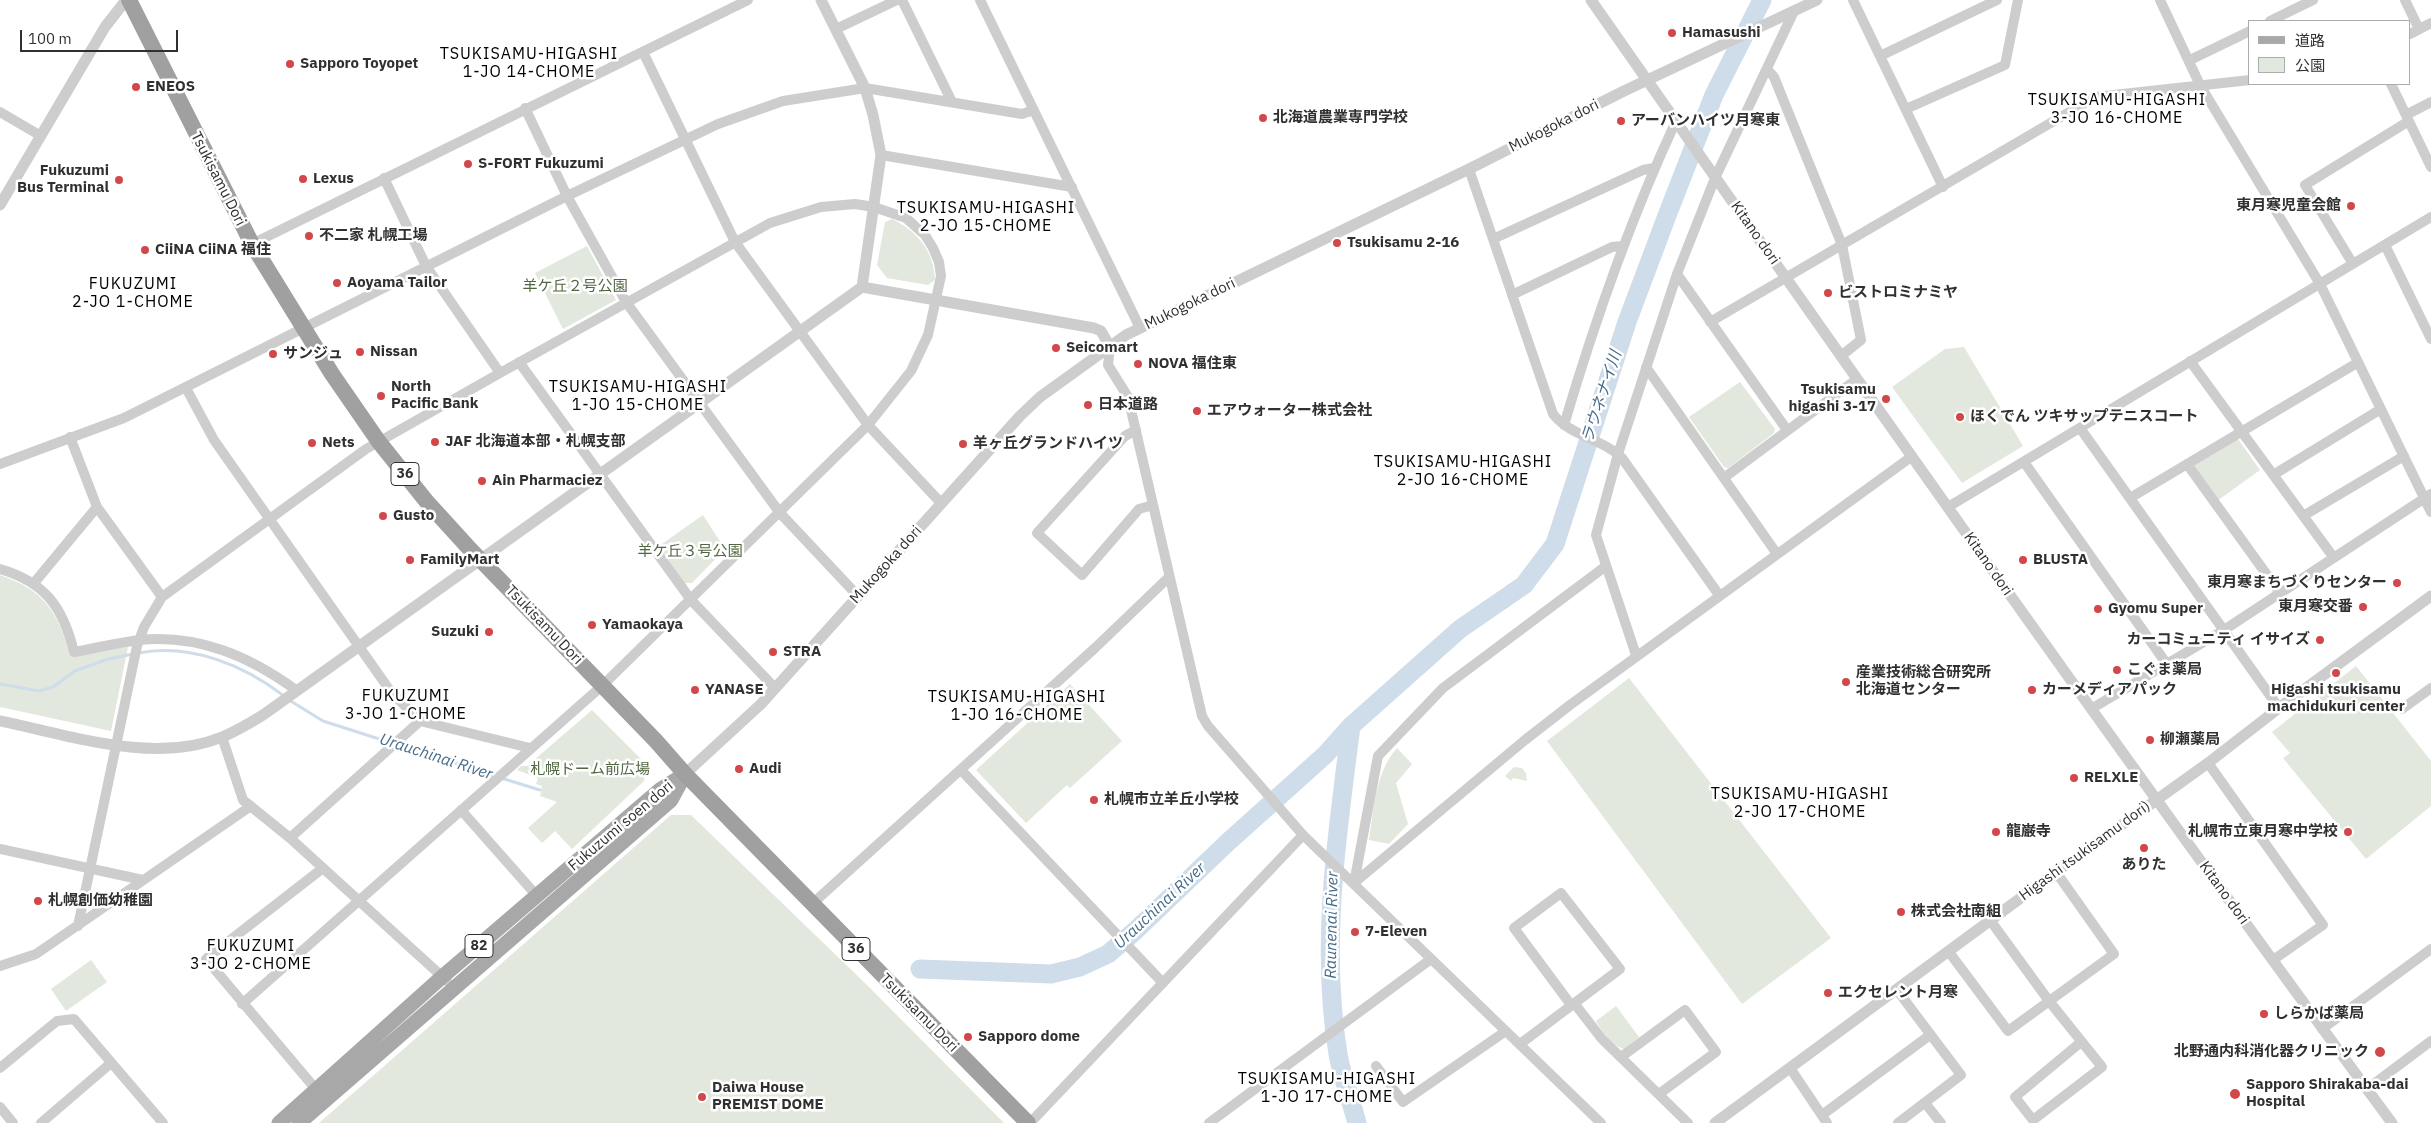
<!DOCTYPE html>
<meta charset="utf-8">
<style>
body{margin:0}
#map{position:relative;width:2431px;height:1123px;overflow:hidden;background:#fff;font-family:"IBM Plex Sans","Noto Sans JP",sans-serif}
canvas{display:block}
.legend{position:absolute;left:2248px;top:20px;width:162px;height:65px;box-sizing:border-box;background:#fff;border:1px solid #acacac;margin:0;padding:6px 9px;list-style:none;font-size:15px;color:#303030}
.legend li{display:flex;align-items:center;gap:10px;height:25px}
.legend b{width:25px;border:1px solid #acacac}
.scale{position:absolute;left:20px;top:30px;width:158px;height:22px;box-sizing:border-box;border:2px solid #303030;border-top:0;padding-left:6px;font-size:15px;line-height:18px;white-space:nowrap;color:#303030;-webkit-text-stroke:4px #fff;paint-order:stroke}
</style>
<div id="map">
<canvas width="2431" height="1123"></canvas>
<ul class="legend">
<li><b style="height:6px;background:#a8a8a8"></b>道路</li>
<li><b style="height:14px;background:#e2e8dd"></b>公園</li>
</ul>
<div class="scale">100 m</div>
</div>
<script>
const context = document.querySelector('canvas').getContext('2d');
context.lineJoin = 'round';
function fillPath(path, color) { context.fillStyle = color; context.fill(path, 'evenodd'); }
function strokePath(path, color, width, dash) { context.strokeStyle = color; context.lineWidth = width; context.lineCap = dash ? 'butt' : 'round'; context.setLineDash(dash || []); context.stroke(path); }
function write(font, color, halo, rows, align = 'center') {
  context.font = font + ' "IBM Plex Sans","Noto Sans JP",sans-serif'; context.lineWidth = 5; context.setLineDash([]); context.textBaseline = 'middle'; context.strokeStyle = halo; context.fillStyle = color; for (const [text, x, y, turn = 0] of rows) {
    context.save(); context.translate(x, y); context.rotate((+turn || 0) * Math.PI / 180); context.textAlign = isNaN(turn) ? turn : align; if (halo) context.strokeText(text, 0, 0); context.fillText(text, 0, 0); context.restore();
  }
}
fillPath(new Path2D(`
 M892,219C917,231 934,251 935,280L928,285L887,278L877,265L885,222Z
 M587,246L616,300L563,329L535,273Z
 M1964,347L2023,446L1962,483L1892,387L1945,349Z
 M1740,382L1775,429L1774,433L1728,468L1724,467L1689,417Z
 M2238,439L2260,470L2217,501L2192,466Z
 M703,515L725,549L692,583H684L659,546Z
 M0,575C44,590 58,612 70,655L128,647L111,731L0,707Z
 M2356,666L2431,761V806L2366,859L2283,758L2290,753L2272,732Z
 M1629,678L1831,938L1742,1004L1547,741Z
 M1070,684L1122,741L1070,788L1067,785L1026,823L976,770Z
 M592,710L647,765L644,781L572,849L555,831L542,843L528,828L557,802L540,796L542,786L536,784L538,778L517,770L521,766H527Z
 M1397,748L1412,764L1396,783L1408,824L1389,844L1369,840C1374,809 1375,773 1397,748Z
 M1514,767L1522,768L1526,773L1527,781L1513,778L1511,781L1505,776Z
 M671,815H691L869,987L1004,1123H319Z
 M91,960L107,982L66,1011L51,989Z
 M1616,1006L1639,1037L1624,1049C1612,1046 1602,1031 1596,1021Z`), '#e2e8dd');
strokePath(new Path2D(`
 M139,653C190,643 244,665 284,696
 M0,684L39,691L53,687L75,671L108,659L133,654
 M289,700L323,721L495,776
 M501,778L540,790`), '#cedde9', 3);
strokePath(new Path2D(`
 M1351,726C1337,835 1320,944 1338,1054C1342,1077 1351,1100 1357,1123
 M920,969L1051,974L1080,967L1108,954L1135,931L1228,842L1325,755L1351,726L1460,629L1524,585L1555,544L1627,322L1668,213L1714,95L1762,0`), '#cedde9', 19);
strokePath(new Path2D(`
 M902,0L952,102
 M980,0L1140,328
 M1853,0L1943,187
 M2160,0L2200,85L2320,284L2431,512
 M2405,0L2419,29
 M2270,21L2313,0
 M836,29L897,0
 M2410,34L2431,23
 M643,52L735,242L868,425L941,503
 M1880,56L1997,0
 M2190,60L2250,31
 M1767,69L1774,77L1842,245L1861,340L1841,356
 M2391,84L2431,167
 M525,108L567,196L626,302L780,513L858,596
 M1906,109L2005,65L2018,0
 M0,112L41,136
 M2406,115L2431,102
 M881,155L1072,187
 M1469,169L1553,414C1570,436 1603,439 1622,458L1719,595
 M384,178L426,266L500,373
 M1493,239L1643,170L1654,168
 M252,244L748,0
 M2385,245L2431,339
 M2353,264L2305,185L2409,121
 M1677,274L1787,430
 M1512,295L1612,247L1623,246
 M1710,322L2095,97L2250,80
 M1110,347L1108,365L1128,397L1202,716L1208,726L1303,835L1601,1123
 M2190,361L2334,558
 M519,362L691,600L775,688
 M1646,367L1777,554
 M186,388L214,440L391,692L420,721L530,748
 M1564,425C1595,320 1630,220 1676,121
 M2080,428L2279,708
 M1136,430L1125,436L1037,533L1082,575L1139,509L1153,505
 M70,437L97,507L162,597
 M2024,462L2166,663
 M0,464L124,418L567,196L718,124L783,101L865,88L1022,114L1034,110
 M2187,464L2280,593
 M2273,475L2381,409
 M1725,477L1857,379
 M2130,498L2357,363
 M1948,507L2431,217
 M2303,516L2404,456
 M0,569C45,582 63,607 74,652C96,648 117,643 139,640C198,634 249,656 296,690
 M34,583L97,507
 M1636,655L1596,535L1618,454L1677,274L1715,178L1794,11
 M2091,709L2224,630L2431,494
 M2402,709L2431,688
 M222,737L243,800L290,838L447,981
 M2208,763L2323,925L2273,960
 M961,770L1163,983
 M461,810L537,896
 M290,838L420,721
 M0,849L143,880
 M1354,883L1525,740L1570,705L1911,457
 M1354,883L1378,756L1443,688L1606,566
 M812,904L1095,648L1169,577
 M1990,920L2049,1001L2102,1067L2033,1120L2015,1097L2081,1042
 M78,926L137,646L144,627L162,597L366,449L500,373L770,223L821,207L855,204L874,207L906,218L925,235L933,248L939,262L941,276L928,335L911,371L868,425L603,685L242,1004
 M1949,952L2008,1031L2114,954L2056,872
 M0,966L36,954L251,806
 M1897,990L1961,1075L1898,1123
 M1574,1003L1602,1039L1688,1123
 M2322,1029L2431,949
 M1520,1044L1620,969L1561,893L1514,928L1571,1005
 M1621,1057L1685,1010L1716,1052L1659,1094
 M1376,1066L1403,1102L1506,1031
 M0,1068L57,1021L74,1019L163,1123
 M1790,1068L1827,1123
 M2367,1089L2431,1041
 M319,1093L206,959L323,868
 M1925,1103L1941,1123
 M0,1107L13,1123
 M1822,1115L1930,1035
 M41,1123L111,1063
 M1030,1123L1303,835
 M1209,1123L1431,959`), '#cdcdcd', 10);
strokePath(new Path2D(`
 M821,0L865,88L873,115L881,155L862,287L1094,328L1101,331L1110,347
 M1591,0C1855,377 2119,753 2392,1123
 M0,205L105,27L126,0
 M0,721C69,735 154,765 222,737C237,731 250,723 263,715L862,287
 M685,774L761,704L1020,416L1040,397L1126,335L1469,169L1624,91L1817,0
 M1715,1123L2056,872L2208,763L2279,708L2431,596`), '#cdcdcd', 11);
strokePath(new Path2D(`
 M279,1123L442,977L661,789L685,774
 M299,1123L671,800L684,776`), '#a8a8a8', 15);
strokePath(new Path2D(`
 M129,0L252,244L332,374L379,442L427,502L468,547L656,741L685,774L1028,1123`), '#a0a0a0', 16);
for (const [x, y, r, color] of [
 [1672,33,5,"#d24749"],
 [290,64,5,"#d24749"],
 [136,87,5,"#d24749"],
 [1263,118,5,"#d24749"],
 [1621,121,5,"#d24749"],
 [468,164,5,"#d24749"],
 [303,179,5,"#d24749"],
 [119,180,5,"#d24749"],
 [2351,206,5,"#d24749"],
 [309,236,5,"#d24749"],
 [1337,243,5,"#d24749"],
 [145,250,5,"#d24749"],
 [337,283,5,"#d24749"],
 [1828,293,5,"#d24749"],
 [1056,348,5,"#d24749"],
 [360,352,5,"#d24749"],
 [273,354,5,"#d24749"],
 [1138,364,5,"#d24749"],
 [381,396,5,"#d24749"],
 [1886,399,5,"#d24749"],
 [1088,405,5,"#d24749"],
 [1197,411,5,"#d24749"],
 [1960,417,5,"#d24749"],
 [435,442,5,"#d24749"],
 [312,443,5,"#d24749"],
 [963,444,5,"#d24749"],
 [482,481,5,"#d24749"],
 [383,516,5,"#d24749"],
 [410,560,5,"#d24749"],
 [2023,560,5,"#d24749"],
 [2397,583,5,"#d24749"],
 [2363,607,5,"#d24749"],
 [2098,609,5,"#d24749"],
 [592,625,5,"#d24749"],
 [489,632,5,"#d24749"],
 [2320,640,5,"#d24749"],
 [773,652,5,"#d24749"],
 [2117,670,5,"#d24749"],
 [2336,673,5,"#d24749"],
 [1846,682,5,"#d24749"],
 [695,690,5,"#d24749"],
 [2032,690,5,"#d24749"],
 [2150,740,5,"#d24749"],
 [739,769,5,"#d24749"],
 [2074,778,5,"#d24749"],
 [1094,800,5,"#d24749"],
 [1996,832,5,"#d24749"],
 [2348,832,5,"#d24749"],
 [2144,848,5,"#d24749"],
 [38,901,5,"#d24749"],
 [1901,912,5,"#d24749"],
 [1355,932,5,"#d24749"],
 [1828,993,5,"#d24749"],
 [2264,1014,5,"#d24749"],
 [968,1037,5,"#d24749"],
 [2380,1052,6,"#d24749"],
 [2235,1094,6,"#d24749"],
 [702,1097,5,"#d24749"]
]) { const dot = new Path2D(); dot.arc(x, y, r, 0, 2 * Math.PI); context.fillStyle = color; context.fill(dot); strokePath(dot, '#fff', 2); }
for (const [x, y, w] of [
 [405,474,28],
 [479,946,28],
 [856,949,28]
]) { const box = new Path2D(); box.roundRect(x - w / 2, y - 11.5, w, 23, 4); context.fillStyle = '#fff'; context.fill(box); strokePath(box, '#303030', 1); }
write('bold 14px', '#303030', null, [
 ["36",405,474],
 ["82",479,946],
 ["36",856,949]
]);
write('bold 15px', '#303030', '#fff', [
 ["Hamasushi",1682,33],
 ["Sapporo Toyopet",300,64],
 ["ENEOS",146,87],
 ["北海道農業専門学校",1273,118],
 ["アーバンハイツ月寒東",1631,121],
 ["S-FORT Fukuzumi",478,164],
 ["Fukuzumi",109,171,"right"],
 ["Bus Terminal",109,188,"right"],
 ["Lexus",313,179],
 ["東月寒児童会館",2341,206,"right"],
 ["不二家 札幌工場",319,236],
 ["Tsukisamu 2-16",1347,243],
 ["CiiNA CiiNA 福住",155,250],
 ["Aoyama Tailor",347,283],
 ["ビストロミナミヤ",1838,293],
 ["Seicomart",1066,348],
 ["Nissan",370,352],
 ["サンジュ",283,354],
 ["NOVA 福住東",1148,364],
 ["North",391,387],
 ["Pacific Bank",391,404],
 ["Tsukisamu",1876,390,"right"],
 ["higashi 3-17",1876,407,"right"],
 ["日本道路",1098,405],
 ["エアウォーター株式会社",1207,411],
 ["ほくでん ツキサップテニスコート",1970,417],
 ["JAF 北海道本部・札幌支部",445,442],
 ["Nets",322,443],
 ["羊ヶ丘グランドハイツ",973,444],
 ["Ain Pharmaciez",492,481],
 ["Gusto",393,516],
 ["FamilyMart",420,560],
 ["BLUSTA",2033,560],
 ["東月寒まちづくりセンター",2387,583,"right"],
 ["東月寒交番",2353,607,"right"],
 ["Gyomu Super",2108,609],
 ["Yamaokaya",602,625],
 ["Suzuki",479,632,"right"],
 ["カーコミュニティ イサイズ",2310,640,"right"],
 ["STRA",783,652],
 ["こぐま薬局",2127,670],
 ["産業技術総合研究所",1856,673],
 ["北海道センター",1856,690],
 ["YANASE",705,690],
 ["カーメディアパック",2042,690],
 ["Higashi tsukisamu",2336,690,"center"],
 ["machidukuri center",2336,707,"center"],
 ["柳瀬薬局",2160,740],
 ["Audi",749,769],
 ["RELXLE",2084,778],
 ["札幌市立羊丘小学校",1104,800],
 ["龍巌寺",2006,832],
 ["札幌市立東月寒中学校",2338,832,"right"],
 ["ありた",2144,865,"center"],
 ["札幌創価幼稚園",48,901],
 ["株式会社南組",1911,912],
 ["7-Eleven",1365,932],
 ["エクセレント月寒",1838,993],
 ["しらかば薬局",2274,1014],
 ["Sapporo dome",978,1037],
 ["北野通内科消化器クリニック",2369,1052,"right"],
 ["Sapporo Shirakaba-dai",2246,1085],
 ["Hospital",2246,1102],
 ["Daiwa House",712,1088],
 ["PREMIST DOME",712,1105]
], 'left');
write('15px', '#303030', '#fff', [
 ["Mukogoka dori",1554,126,-27],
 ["Tsukisamu Dori",218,179,63],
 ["Kitano dori",1755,233,55],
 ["Mukogoka dori",1190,304,-26],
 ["Kitano dori",1988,564,55],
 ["Mukogoka dori",886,565,-48],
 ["Tsukisamu Dori",544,625,46],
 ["Fukuzumi soen dori",621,826,-40],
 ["Higashi tsukisamu dori)",2085,851,-36],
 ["Kitano dori",2224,893,54],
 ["Tsukisamu Dori",919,1013,45]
]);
write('15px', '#516742', '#fff', [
 ["羊ケ丘２号公園",575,287],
 ["羊ケ丘３号公園",690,552],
 ["札幌ドーム前広場",590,770]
]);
context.letterSpacing = '1px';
write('16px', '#000', '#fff', [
 ["TSUKISAMU-HIGASHI",529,54],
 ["1-JO 14-CHOME",529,72],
 ["TSUKISAMU-HIGASHI",2117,100],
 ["3-JO 16-CHOME",2117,118],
 ["TSUKISAMU-HIGASHI",986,208],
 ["2-JO 15-CHOME",986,226],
 ["FUKUZUMI",133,284],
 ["2-JO 1-CHOME",133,302],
 ["TSUKISAMU-HIGASHI",638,387],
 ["1-JO 15-CHOME",638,405],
 ["TSUKISAMU-HIGASHI",1463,462],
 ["2-JO 16-CHOME",1463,480],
 ["FUKUZUMI",406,696],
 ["3-JO 1-CHOME",406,714],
 ["TSUKISAMU-HIGASHI",1017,697],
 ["1-JO 16-CHOME",1017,715],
 ["TSUKISAMU-HIGASHI",1800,794],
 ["2-JO 17-CHOME",1800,812],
 ["FUKUZUMI",251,946],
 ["3-JO 2-CHOME",251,964],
 ["TSUKISAMU-HIGASHI",1327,1079],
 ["1-JO 17-CHOME",1327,1097]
]);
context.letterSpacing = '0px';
write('italic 16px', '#476c8a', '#fff', [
 ["ラウネナイ川",1602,397,-72],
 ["Urauchinai River",436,757,18],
 ["Urauchinai River",1160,906,-43],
 ["Raunenai River",1332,925,-89]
]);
</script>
